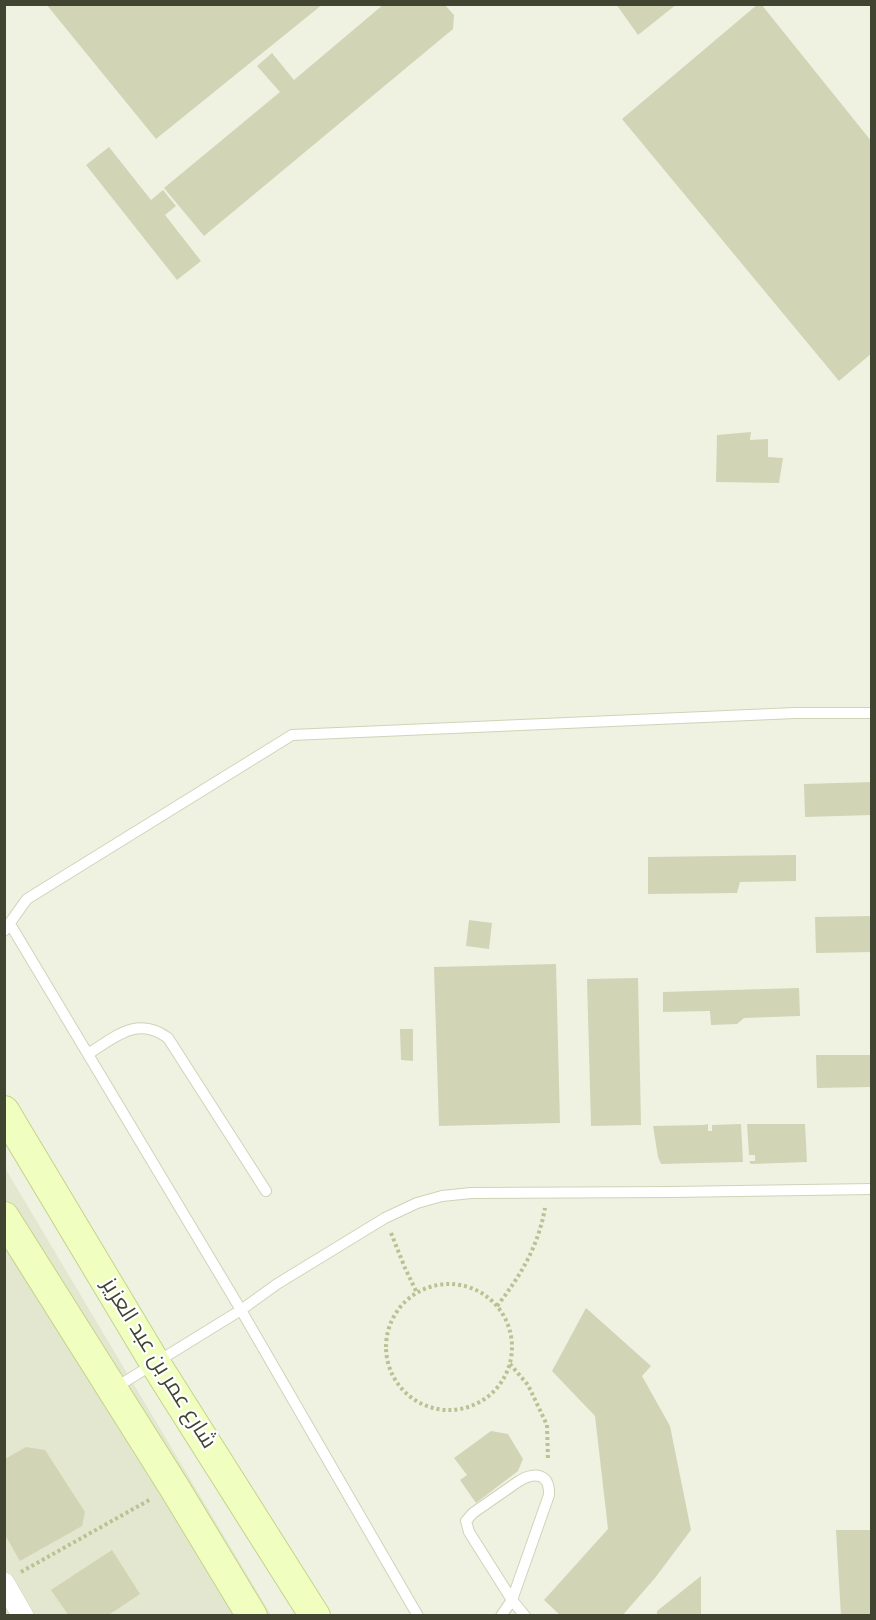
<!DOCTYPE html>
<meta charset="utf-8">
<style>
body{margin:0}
#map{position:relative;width:876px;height:1620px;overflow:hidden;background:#eff2e1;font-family:"Titillium Web",sans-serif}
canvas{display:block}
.frame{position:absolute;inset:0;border:6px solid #424432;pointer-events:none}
</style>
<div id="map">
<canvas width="876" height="1620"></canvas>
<div class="frame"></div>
</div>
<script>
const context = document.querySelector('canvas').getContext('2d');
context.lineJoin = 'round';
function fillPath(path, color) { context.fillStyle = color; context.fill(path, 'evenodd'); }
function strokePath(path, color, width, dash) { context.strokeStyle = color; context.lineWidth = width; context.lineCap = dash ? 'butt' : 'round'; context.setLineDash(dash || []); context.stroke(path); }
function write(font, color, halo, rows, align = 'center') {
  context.font = font + ' "Titillium Web",Cairo,sans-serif'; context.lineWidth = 4.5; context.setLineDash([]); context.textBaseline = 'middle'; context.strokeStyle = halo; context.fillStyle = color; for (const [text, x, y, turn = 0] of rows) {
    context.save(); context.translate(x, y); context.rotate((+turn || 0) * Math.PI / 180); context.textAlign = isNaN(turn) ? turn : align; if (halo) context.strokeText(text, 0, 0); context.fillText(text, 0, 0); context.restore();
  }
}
fillPath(new Path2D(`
 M5,1168L271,1615H5Z`), '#e3e7cf');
fillPath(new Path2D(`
 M46,4H323L156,139Z
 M384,4H444L454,15L453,29L204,236L164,188L280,92L257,66L272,53L294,80Z
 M616,4H677L638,35Z
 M758,4H761L872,142V353L839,381L622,119Z
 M109,147L151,200L163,190L176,206L165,215L201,261L177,280L86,165Z
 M751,432L750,440L768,439V457L783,458L779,483L716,482L717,435Z
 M872,782V815L805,817L804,784Z
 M796,855V881L740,882L737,893L648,894V857Z
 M872,916V952L816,953L815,917Z
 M469,920L492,923L489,949L466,946Z
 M556,964L560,1123L439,1126L434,967Z
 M638,978L641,1125L591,1126L587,979Z
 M799,988L800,1016L744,1018L737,1024L711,1025L710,1011L663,1012V992Z
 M400,1029H413V1061L401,1060Z
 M816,1055H872V1087L817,1088Z
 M708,1124V1131H712V1125L741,1124L743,1162L661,1164L658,1157L653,1126L703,1125Z
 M747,1124H805L807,1162L751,1164L749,1161H755V1155H749Z
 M586,1308L651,1366L642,1376L670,1426L691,1530L655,1578L622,1616H561L544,1600L608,1529L595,1416L552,1371Z
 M491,1431L508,1434L523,1459L518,1471L476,1503L460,1480L467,1475L454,1458Z
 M26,1447L45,1450L85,1512L82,1526L20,1561L5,1535V1459Z
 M836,1530H872V1616H841Z
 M112,1550L140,1594L107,1616H69L51,1590Z
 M701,1576V1616H657V1611Z`), '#d2d4b6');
const lane = new Path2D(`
 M10,924L241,1310L418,1616
 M4,931L27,899L292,735L795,713H872
 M88,1054C115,1037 138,1015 168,1038L266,1191
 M113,1389L241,1310L277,1284L385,1218L417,1203L442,1196L471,1193L671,1192L872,1189
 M501,1616L512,1600L549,1495C550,1474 535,1471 519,1481L473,1513L466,1521L469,1532L512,1600L525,1616`);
const street = new Path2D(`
 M4,1583L23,1616`);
const secondary = new Path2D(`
 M4,1111L155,1363L315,1616
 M4,1217L174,1487L252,1616`);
strokePath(lane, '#cfd3b7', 12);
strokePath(street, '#cfd3b7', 22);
strokePath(secondary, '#c4d38b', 32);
strokePath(new Path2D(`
 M391,1233L405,1268L417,1293
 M386 1347a63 63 0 1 1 126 0a63 63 0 1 1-126 0Z
 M497,1306C521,1275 538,1247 545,1208
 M510,1364L528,1385L547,1425L548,1460
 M21,1572L151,1499`), '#bcc194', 4, [3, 3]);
strokePath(lane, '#fff', 10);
strokePath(street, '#fff', 21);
strokePath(secondary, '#f0ffbf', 30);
write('22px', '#424432', '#fff', [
 ["شارع عمر بن عبد العزيز",158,1364,58]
]);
</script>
